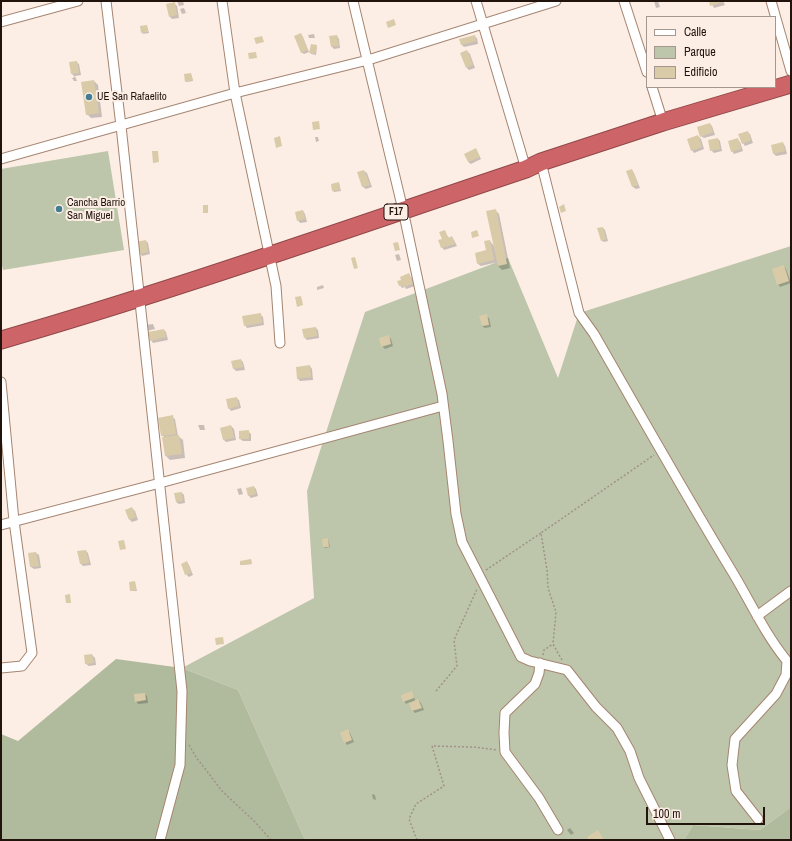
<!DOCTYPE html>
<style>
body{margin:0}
#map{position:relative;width:792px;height:841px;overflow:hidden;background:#fceee5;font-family:"Archivo Narrow",sans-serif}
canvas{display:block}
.frame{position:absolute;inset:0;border:2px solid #20140d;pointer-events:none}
.legend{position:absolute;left:646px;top:16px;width:130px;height:72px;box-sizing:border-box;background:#fceee5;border:1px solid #a4978f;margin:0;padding:5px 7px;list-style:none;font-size:12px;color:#20140d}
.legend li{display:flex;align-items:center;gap:8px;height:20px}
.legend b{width:20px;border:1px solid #a4978f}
.scale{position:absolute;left:646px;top:807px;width:119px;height:18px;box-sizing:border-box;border:2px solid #20140d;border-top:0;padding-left:5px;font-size:12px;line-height:14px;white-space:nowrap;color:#20140d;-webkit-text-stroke:3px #fceee5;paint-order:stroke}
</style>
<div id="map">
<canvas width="792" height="841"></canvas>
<div class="frame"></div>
<ul class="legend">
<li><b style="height:5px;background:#fff"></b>Calle</li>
<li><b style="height:11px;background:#bdc6aa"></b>Parque</li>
<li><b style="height:11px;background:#d9cba8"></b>Edificio</li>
</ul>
<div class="scale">100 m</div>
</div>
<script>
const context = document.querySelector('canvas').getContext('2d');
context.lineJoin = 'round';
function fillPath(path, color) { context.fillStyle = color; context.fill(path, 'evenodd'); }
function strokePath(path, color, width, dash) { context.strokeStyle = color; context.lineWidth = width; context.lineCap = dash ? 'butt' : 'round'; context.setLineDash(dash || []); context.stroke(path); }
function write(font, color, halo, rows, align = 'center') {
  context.font = font + ' "Archivo Narrow",sans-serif'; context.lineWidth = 4; context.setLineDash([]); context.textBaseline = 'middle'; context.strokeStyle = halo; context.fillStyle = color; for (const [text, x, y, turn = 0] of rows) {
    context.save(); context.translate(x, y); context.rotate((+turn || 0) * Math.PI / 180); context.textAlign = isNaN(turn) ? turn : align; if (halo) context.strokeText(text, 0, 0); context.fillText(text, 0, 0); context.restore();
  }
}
fillPath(new Path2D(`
 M108,151L124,250L3,270L1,261V169Z
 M791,246V807L760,830L693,825L684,840H305L238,690L182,668L314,598L307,491L365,312L508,258L558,378L579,313Z`), '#bdc6aa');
fillPath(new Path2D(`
 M116,659L182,668L238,690L305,840H1V734L18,741Z
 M791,807V840H684L693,825L760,830Z`), '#b0ba9c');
fillPath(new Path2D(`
 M177,1H183L184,5L179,6Z
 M654,1H658L660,7L656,8Z
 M710,1H723L725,5L714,8Z
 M174,3L177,6L179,18L172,19L170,17Z
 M184,8L186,13L182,14L180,9Z
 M141,26H147L149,33L143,34Z
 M301,34L303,37L309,52L304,54L301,52Z
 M314,34L315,38H309L308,35Z
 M337,36L339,39L340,48L334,49L332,47Z
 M474,36L477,38L478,44L464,47L462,45L461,40Z
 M317,46L316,55L311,54V53Z
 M467,51L470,54L475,68L469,70L467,68Z
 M76,62L79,64L81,75L75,76L77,81H74L72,78L75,77L72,74L70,63Z
 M191,74L193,81L187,82L186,81Z
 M94,81L98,85L102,117L91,118L87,114Z
 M710,124L712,126L715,135L704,138L701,136Z
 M747,132L750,134L753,143L745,146L743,143Z
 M698,136L701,139L704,149L694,153L692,150Z
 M315,137H318L319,141L316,142Z
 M718,139L720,141L722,151L714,153L711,150Z
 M738,140L740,142L743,151L734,154L732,151Z
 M783,143L785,146L787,154L776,156L774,154L772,146Z
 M476,149L481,159L471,164L468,162Z
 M632,170L634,173L640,188L636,189L633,187L628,172Z
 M364,171L367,173L372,187L366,189L363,187L358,173Z
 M339,183L341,191L334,192L333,191Z
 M495,210L499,214L510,268L502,270L498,266V262L481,266L478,264L487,251L490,241L494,246Z
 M303,211L305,214L307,222L300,223L298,220Z
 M603,228L605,230L608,241L604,242L601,240Z
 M444,231L449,238L452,237L454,240L457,246L444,250L442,247Z
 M146,241L148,243L150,254L142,256L140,253Z
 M399,254L401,260L397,261L395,255Z
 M784,266L786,269L791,283L780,287L778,284Z
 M409,274L411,277L415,286L406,289L405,287L402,288L398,282L403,280Z
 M323,285L324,288L317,290V287Z
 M260,314L263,317L264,325L247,328L245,325Z
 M486,316L489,318L491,327L485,328L482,326Z
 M153,324L155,329L147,331L145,325Z
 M316,328L318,330L319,338L307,340L305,338Z
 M164,330L166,332L168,340L153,343L151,340Z
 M389,337L391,339L393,346L385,349L382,346Z
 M241,360L243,362L245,370L236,371L234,369L232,362Z
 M310,366L312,369L313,380L300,381L298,379Z
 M236,398L239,400L241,408L231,411L229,408Z
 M172,417L175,419L178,436L183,440L185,458L170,460L166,456L163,438H165L162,435Z
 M198,425H204L205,430H200Z
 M231,426L234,429L236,440L226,442L224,440Z
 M248,431L251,434V441H243L240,439Z
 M254,487L256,489L258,496L251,498L248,495Z
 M241,488L243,494L239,495L237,489Z
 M182,493L184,495L185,503L179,504L176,502Z
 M132,508L135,511L138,520L132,522L130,520Z
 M328,539L330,547L325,548L324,547Z
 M86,551L88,553L91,565L83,566L81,564Z
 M36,553L39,555L41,568L34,569L31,567L29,554Z
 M251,560L252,564L241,565V562Z
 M187,562L189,565L193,575L189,577L186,574Z
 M135,582L137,591H131Z
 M92,655L95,658L96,665L89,666L86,664Z
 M411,692L416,701L418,700L421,703L424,710L415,713L413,711L410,702L406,704L404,701Z
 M144,694L147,696L148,703L138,704L136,701Z
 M348,731L350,733L354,742L347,745L345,742Z
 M372,794L375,795L376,800L373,799Z
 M570,828L574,833L571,835L567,830Z`), '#0003');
fillPath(new Path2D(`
 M709,1H722L723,2L710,6Z
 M175,2L177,15L169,17L166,4Z
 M394,19L396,25L388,28L386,22Z
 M147,25L148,32L141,33L140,26Z
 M301,33L308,50L301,53L294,36Z
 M337,35L339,46L331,47L329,36Z
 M475,35L476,41L461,45L459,39Z
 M262,36L264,42L256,44L254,38Z
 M311,44L317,45L315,54L309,53Z
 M467,50L473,65L466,68L460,53Z
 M256,52L257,58L249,59L248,53Z
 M77,61L79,73L71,74L69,62Z
 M191,73L193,80L185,82L184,74Z
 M94,80L99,113L86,115L81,82Z
 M143,92L145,99L136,101L135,94Z
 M319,121L320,129L313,130L312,122Z
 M710,123L713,132L700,137L697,127Z
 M748,131L751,140L742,144L738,134Z
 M698,135L702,147L691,151L687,139Z
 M280,136L282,146L276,148L274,138Z
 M718,138L720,149L710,151L708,140Z
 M738,138L741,149L731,152L728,141Z
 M783,142L785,151L773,154L771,145Z
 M476,148L480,157L468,162L464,154Z
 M152,151H158L159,162L153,163Z
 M632,169L638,185L632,187L626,171Z
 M364,170L370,185L362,187L357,172Z
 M339,182L340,190L332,191L331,184Z
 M564,204L566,211L561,213L559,207Z
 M203,205H208V213H203Z
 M496,209L507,264L498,266L486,211Z
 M303,210L305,219L297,221L295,212Z
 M603,227L606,239L601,241L597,228Z
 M445,230L448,238L452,236L455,244L441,248L438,240L442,239L439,232Z
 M477,230L479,236L472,238L471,232Z
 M146,240L148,252L139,254L136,242Z
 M490,240L494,260L477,264L475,253L486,250L484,241Z
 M398,242L400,250L395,251L393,243Z
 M355,257L358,268L354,269L351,258Z
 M784,265L789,281L777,285L772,269Z
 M409,273L413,284L403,287L402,285L399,286L397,281L401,280L400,277Z
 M301,296L303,305L297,307L295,297Z
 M261,313L262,323L244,326L242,316Z
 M487,314L489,325L482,326L479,316Z
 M316,327L317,336L304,338L302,329Z
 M164,329L166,337L150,341L148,332Z
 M389,335L391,344L381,347L379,338Z
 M241,359L243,367L233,369L231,361Z
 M310,365L311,377L297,379L296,367Z
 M237,397L239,406L228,409L226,399Z
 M173,415L176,434L161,436L158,418Z
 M231,425L234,438L223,440L220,428Z
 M249,430V439H239V431Z
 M179,435L182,454L165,456L162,437Z
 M254,486L256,494L248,496L246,488Z
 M182,492L183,501L176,502L174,493Z
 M132,507L136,517L129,520L125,510Z
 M328,538L329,547H323L322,539Z
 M124,540L126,549L120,550L118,541Z
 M86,550L89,563L80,564L77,551Z
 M36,552L39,566L30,567L28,553Z
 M251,559L252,564L240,565V561Z
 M187,561L191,573L185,575L181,564Z
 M135,581L136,590L130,591L129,582Z
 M70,594L71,603H66L65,595Z
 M223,637L224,644L216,645L215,638Z
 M92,654L94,663L85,664L84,655Z
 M412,691L414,698L403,702L401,695Z
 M145,693L146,700L135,702L134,694Z
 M418,699L422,708L412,711L409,703Z
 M348,729L352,740L344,743L340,733Z
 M598,830L604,840H589L587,837Z`), '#d9cba8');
const street = new Path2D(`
 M106,1L121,126L182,691L180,765L160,840
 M222,1L235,93L276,286L280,343
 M353,1L403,210L442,394L448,441L456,514L462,542L521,657L530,661L567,670L596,707L617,728L630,751L639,778L670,840
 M476,1L526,169
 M624,1L647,72
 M771,1L791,71
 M1,22L78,1
 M652,87L663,122
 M1,159L235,93L368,60L556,1
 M541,162L579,313L594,334C640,414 685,494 733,573C751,603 765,634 787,661L786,675L776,694L735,739L732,765L736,791L758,819
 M1,382L14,521L32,653L22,666L1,668
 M1,525L160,483L443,406
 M757,616L791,591
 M540,663L539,673L535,684L505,713L504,733L505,752L539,798L558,830`);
const highway = new Path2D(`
 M1,340C178,289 352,227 526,169L541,162L663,122L791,84`);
strokePath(street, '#a58571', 11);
strokePath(highway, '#904848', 19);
strokePath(new Path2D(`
 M486,570L541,533
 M543,655L544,650L553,644
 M562,660L553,644L556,612L548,588L547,570L541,533L654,455
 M436,691L457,666L454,640L477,589
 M189,745L196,757L222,791L255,822L271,840
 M417,840L409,819L416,804L444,786L432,746L473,747L497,750`), '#9f928a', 1.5, [2, 2]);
strokePath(street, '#fff', 9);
strokePath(highway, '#cd6468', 17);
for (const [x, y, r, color] of [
 [89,97,4,"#417d94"],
 [59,209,4,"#417d94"]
]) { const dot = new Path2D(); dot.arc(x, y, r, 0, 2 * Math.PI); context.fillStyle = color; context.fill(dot); strokePath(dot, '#fceee5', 1.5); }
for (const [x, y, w] of [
 [396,212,24]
]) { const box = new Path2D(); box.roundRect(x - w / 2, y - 8, w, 16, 3); context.fillStyle = '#fceee5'; context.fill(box); strokePath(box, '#20140d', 1); }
write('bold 10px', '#20140d', null, [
 ["F17",396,212]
]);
write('11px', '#20140d', '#fceee5', [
 ["UE San Rafaelito",97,97],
 ["Cancha Barrio",67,203],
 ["San Miguel",67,216]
], 'left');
</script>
